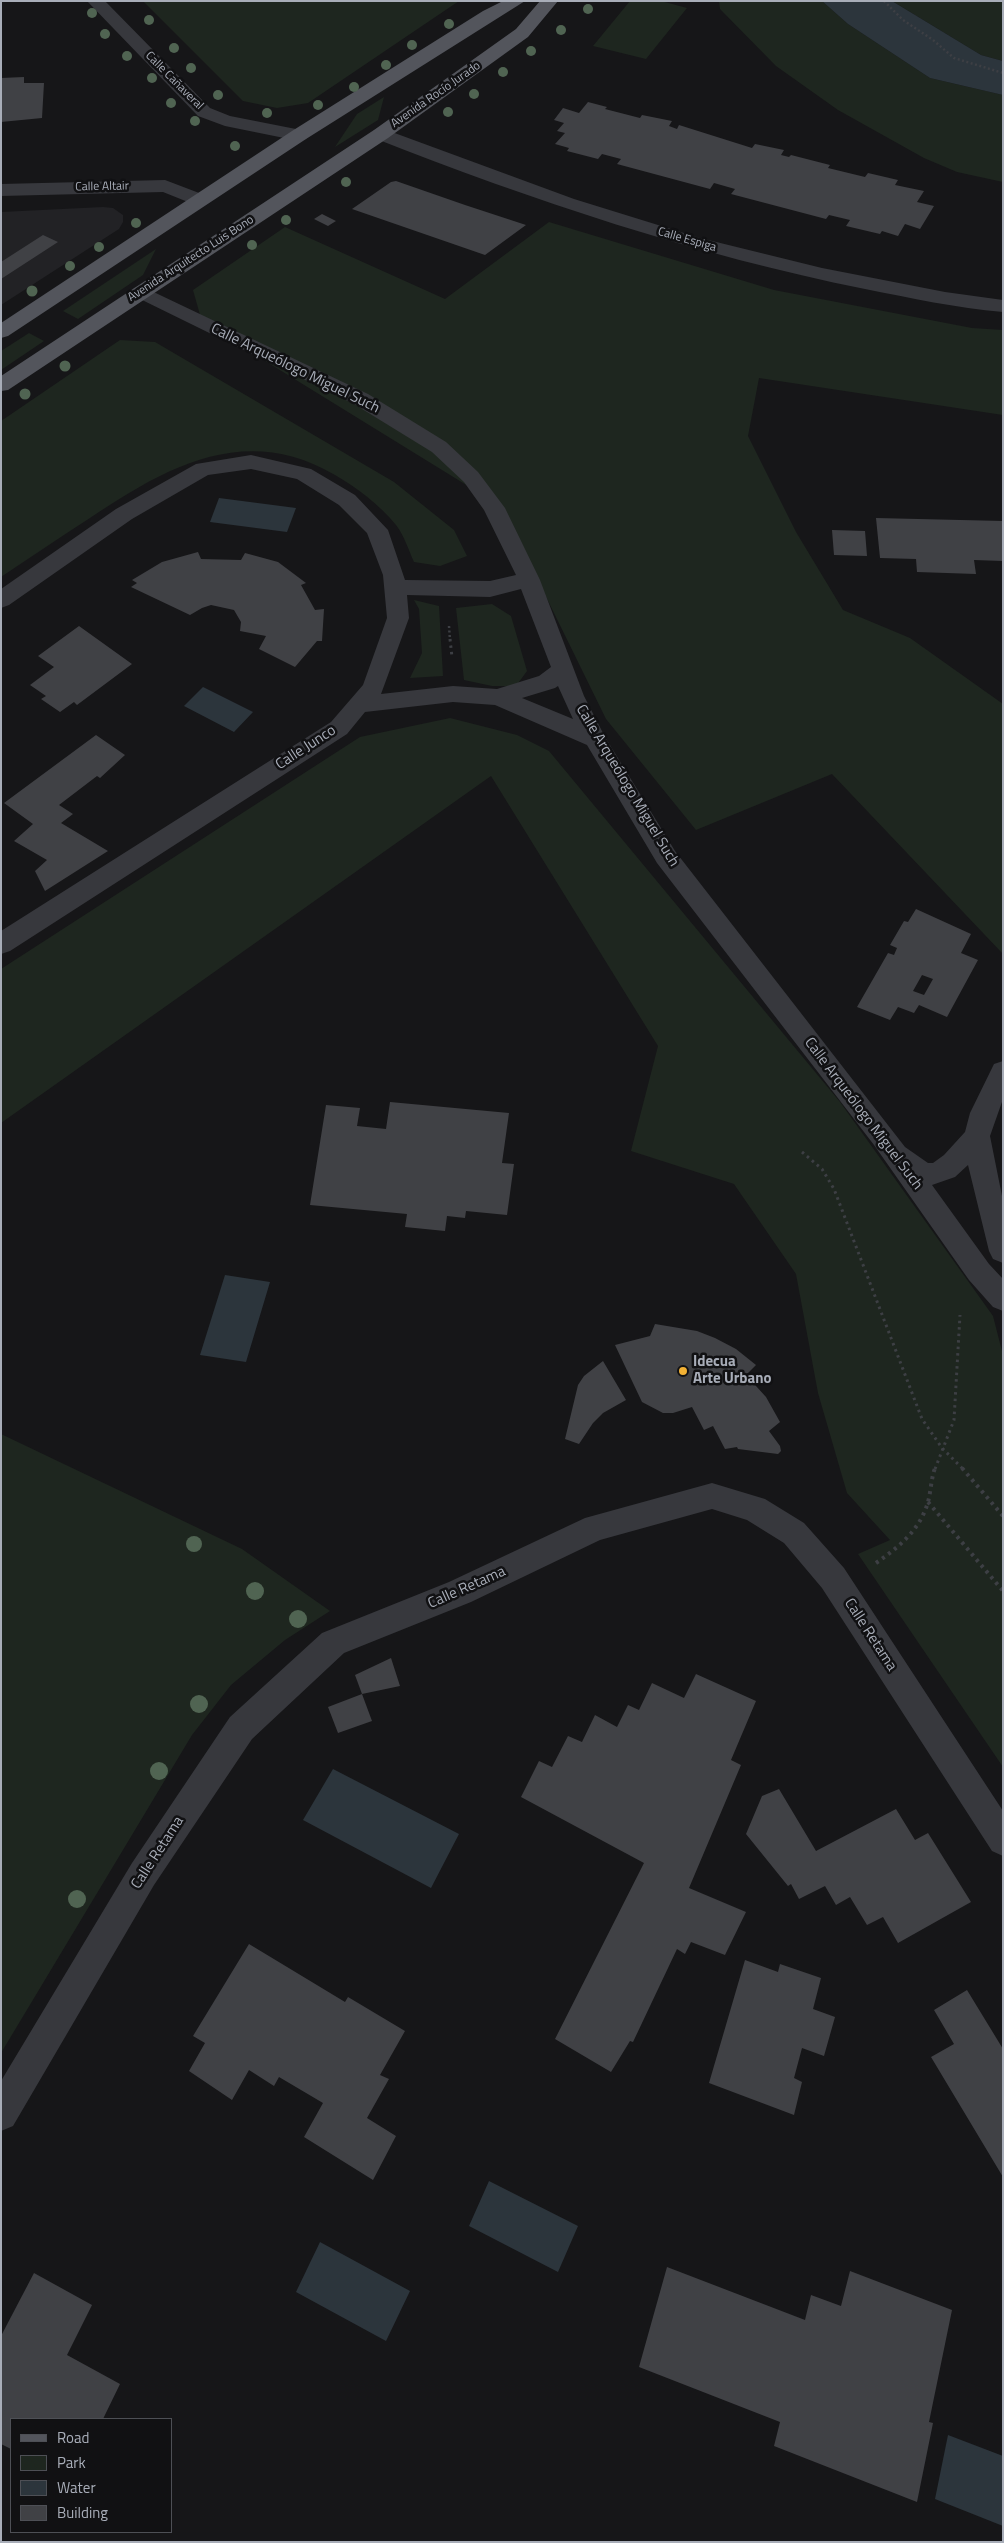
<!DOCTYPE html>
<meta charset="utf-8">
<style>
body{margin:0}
#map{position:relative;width:1004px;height:2543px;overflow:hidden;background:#161618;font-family:"Titillium Web",sans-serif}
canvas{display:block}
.frame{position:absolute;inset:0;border:2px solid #a8adb8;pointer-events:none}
.legend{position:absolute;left:10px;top:2418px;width:162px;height:115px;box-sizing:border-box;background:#111113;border:1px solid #4d4f55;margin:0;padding:6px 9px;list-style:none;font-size:15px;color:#a8adb8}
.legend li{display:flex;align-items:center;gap:10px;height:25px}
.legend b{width:25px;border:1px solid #4d4f55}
</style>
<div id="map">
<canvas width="1004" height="2543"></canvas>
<div class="frame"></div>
<ul class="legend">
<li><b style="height:6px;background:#53555c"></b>Road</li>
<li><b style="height:14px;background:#1e261f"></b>Park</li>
<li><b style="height:14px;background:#2c353c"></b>Water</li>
<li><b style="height:14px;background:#404145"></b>Building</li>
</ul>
</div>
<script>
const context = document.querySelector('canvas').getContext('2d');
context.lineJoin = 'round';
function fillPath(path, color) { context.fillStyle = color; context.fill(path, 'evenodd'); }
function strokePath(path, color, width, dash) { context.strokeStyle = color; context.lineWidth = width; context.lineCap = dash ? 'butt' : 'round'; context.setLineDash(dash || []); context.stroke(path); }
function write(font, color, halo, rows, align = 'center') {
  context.font = font + ' "Titillium Web",sans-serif'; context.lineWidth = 5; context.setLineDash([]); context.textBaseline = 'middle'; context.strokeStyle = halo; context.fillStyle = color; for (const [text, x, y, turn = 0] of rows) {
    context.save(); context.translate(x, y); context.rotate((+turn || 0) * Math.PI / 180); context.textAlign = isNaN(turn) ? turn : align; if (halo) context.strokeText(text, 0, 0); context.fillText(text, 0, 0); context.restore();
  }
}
fillPath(new Path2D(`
 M103,207L113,208L123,215V222L119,229L1,305V212Z`), '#222225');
fillPath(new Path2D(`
 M143,1H459L308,103L277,108L243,101Z
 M630,1H661L687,8L646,59L593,46Z
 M719,1H822L848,24L930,78L1003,95V182L957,172L924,158L838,110L776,66L720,9Z
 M892,1H1003V61L981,55Z
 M384,97L378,120L335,147L357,114Z
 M549,222L774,290L972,328L1003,330V415L759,378L748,436L796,532L843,610L910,638L1003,704V954L832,774L696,830L606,719L502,507L202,322L193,290L285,227L445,299Z
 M156,249L143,275L78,319L63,311Z
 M29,333L44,341L1,370V351Z
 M120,340L155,342L394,482L454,530L467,556L440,566L414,562C409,551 404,535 396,525C379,504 357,488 335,475C245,422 166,467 90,518C60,537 31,557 1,577V421Z
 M414,600L439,606L443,676L410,678L422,653L419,609Z
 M492,604L511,616L527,671L516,686H492L464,680L456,608Z
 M450,718L517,735L549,751L840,1102L993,1316L1003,1355V1767L858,1554L890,1540L847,1493L818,1393L796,1274L734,1184L631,1151L658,1046L491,776L1,1123V969L360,737Z
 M1,1434L242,1549L330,1611L285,1640L231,1685L192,1735L1,2053Z`), '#1e261f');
fillPath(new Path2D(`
 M822,1H892L981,55L1003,61V95L930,78L848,24Z
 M219,498L296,508L287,532L210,522Z
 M203,687L253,712L234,732L184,706Z
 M225,1275L270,1282L246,1362L200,1355Z
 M333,1769L459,1834L431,1888L303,1820Z
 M489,2181L578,2226L558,2272L469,2226Z
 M320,2242L410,2291L386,2341L296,2292Z
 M948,2435L1003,2456V2526L935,2499Z`), '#2c353c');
fillPath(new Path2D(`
 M24,77V83H44L42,118L1,122V78Z
 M588,102L607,107L605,109L640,118L642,115L672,121L669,126L677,129L679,125L752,148L755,144L784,150L781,155L789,157L791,155L830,165L828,168L865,177L868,173L898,180L895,185L924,191L917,202L934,206L920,229L905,224L898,236L882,231L880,234L846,226L850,220L829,215L826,219L731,194L735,189L714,183L710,189L617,164L621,159L602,154L598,159L567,151L569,148L555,144L565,133L557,131L564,123L554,120L563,108L579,113Z
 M396,181L465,205L526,225L485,255L352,209L391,182Z
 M322,214L336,221L328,226L314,219Z
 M43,235L58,242L1,279V262Z
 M876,518L1003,521V561L974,560L976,574L917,572L916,559L880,558Z
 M832,530L865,531L867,556L834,555Z
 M198,552L201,559L241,560L245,553L278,562L306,583L301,585L315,610L324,609L322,641H317L295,667L259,649L266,636L240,631L241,622L234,610L211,605L202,608L190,615L131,587L137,583L132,580L162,562Z
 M79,626L132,664L77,705L74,702L60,712L41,699L46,696L30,685L54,667L38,656Z
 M96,735L125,755L100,778L97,776L59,805L73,814L61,823L108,851L45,891L35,871L47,860L14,841L33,824L4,803Z
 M916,909L971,934L961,953L978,960L947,1017L919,1005L914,1013L898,1007L890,1020L857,1007L888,953L894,955L897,948L890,945L904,921L908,922ZM922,975L933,979L924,995L913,991Z
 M390,1102L509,1113L502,1163L514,1164L507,1215L466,1211L465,1218L447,1216L445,1231L405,1227L407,1214L310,1205L326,1105L360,1108L357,1126L386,1129Z
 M655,1324L697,1331L715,1338L736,1349L756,1365L746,1375L766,1397L780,1422L769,1431L780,1446L781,1451L778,1454L738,1449L737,1447L725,1449L713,1426L704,1430L692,1407L673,1413H663L642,1402L615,1345L650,1336Z
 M603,1361L626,1400L603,1413L593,1423L579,1444L565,1439L578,1385L584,1376Z
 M391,1658L400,1686L362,1694L355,1675Z
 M696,1674L756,1701L731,1760L741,1765L689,1888L746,1912L725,1955L691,1942L685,1954L677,1949L633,2042L630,2041L611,2072L555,2039L644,1863L521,1797L539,1761L552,1767L568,1736L582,1742L595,1715L617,1727L628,1705L639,1710L652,1683L684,1698Z
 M362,1694L372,1721L338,1733L328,1707Z
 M779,1789L816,1851L896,1809L915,1840L928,1833L971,1902L898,1943L883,1917L867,1925L850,1897L836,1905L825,1886L799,1899L791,1884L788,1886L746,1834L762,1796Z
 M249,1944L345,2002L348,1997L405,2031L380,2075L389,2079L367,2118L396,2136L373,2180L304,2137L323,2103L279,2077L274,2086L249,2070L232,2100L189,2071L205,2043L193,2036Z
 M745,1960L778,1972L780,1964L821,1978L813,2009L835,2017L824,2056L802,2048L794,2078L802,2082L794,2115L709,2083Z
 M967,1990L1003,2049V2177L931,2057L954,2044L934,2010Z
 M667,2267L805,2320L811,2295L841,2306L850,2271L952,2310L929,2422L933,2423L917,2502L774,2446L780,2422L639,2367Z
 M34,2273L92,2305L67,2355L120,2384L103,2419H11V2449L1,2444V2336Z`), '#404145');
strokePath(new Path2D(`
 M884,1L903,20L933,40L954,58L1003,73
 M449,626L450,640`), '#3d3f44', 2.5, [2, 2.5]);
strokePath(new Path2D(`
 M450,639L452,657
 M802,1152L822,1169L834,1189L922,1419L942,1448L963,1469
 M935,1469L954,1420L960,1315`), '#3d3f44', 3, [2.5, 4]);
strokePath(new Path2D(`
 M962,1468L1003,1516
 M928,1502L1003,1591
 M876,1563C899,1547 920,1530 928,1502C931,1491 931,1479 935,1468`), '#3d3f44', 4, [3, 4.5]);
fillPath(new Path2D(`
 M87,1H105L210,108L230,116L306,131L308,135L306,139L299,141L225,126L198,116Z
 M381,128L574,199L700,238L822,268L945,292L1003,300V312C956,308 911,298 865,289C696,255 534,201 374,138L372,134L374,130Z
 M165,180L207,196L209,200L207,204H193L163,192L1,196V184Z
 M141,286L368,394L446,442L478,472L505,508L540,580L584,696L605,737L675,851L905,1147L928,1163H933L944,1155L965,1132L970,1113L994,1064L1003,1061V1099L990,1136L1003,1201V1263L993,1259L989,1251L968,1165L955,1177L932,1185L989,1264L1003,1279V1311L993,1307L969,1280L874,1145L657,863L587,745L495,705L453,702L365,712L347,734L10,951L1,954V931L331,722L363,685L387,618L383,575L367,533L339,505L297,479L251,469L208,475L132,519L9,605L1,608V589L116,509L196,464L251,455L311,469L355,495L388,530L405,580L490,581L516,575L484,510L464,482L432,452L354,404L134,296L131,292L134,288ZM521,589L551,667L539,676L497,689L453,686L381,694L409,618L407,595L490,597ZM558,686L573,719L522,698L555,688Z
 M712,1483L765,1499L804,1523L844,1568L1003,1811V1856L992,1851L822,1588L784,1543L747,1520L712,1509L600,1540L471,1602L344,1653L252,1739L154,1885L13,2126L1,2131V2081L132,1863L230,1717L322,1633L449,1582L585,1518Z`), '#37383d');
fillPath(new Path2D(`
 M503,1H525L306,139L8,336L1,338V323L292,131L483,11Z
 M540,1H558L528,37L388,138L8,390L1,391V376L374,130L516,29Z`), '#53555c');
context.fillStyle = '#506452';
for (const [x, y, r] of [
 [588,9,5],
 [92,13,5],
 [149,20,5],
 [449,24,5],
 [561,30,5],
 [105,34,5],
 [412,45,5],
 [174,48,5],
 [531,51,5],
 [127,56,5],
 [386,65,5],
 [191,68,5],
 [503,72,5],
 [152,78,5],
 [354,87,5],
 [474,94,5],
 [218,95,5],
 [171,103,5],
 [318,105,5],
 [448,112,5],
 [267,113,5],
 [195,121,5],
 [235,146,5],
 [346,182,5],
 [286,220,5],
 [136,223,5],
 [252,245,5],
 [99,247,5],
 [70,266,5],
 [32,291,5.5],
 [65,366,5.5],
 [25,394,5.5],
 [194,1544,8],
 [255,1591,9],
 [298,1619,9],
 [199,1704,9],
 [159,1771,9],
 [77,1899,9]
]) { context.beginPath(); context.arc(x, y, r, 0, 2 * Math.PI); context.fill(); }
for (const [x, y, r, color] of [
 [683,1371,5,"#f2b134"]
]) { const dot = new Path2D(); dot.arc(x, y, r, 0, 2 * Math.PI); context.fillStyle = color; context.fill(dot); strokePath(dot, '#111113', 2); }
write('12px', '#a8adb8', '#111113', [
 ["Calle Cañaveral",174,81,45],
 ["Avenida Rocío Jurado",436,95,-35],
 ["Calle Altair",102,187,-1],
 ["Calle Espiga",687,240,16],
 ["Avenida Arquitecto Luis Bono",191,259,-33]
]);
write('15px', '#a8adb8', '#111113', [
 ["Calle Arqueólogo Miguel Such",295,369,26],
 ["Calle Junco",306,748,-33],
 ["Calle Arqueólogo Miguel Such",627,786,59],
 ["Calle Arqueólogo Miguel Such",863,1114,53],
 ["Calle Retama",467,1588,-24],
 ["Calle Retama",870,1635,57],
 ["Calle Retama",158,1853,-57]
]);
write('bold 15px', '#a8adb8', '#111113', [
 ["Idecua",693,1362],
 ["Arte Urbano",693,1379]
], 'left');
</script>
